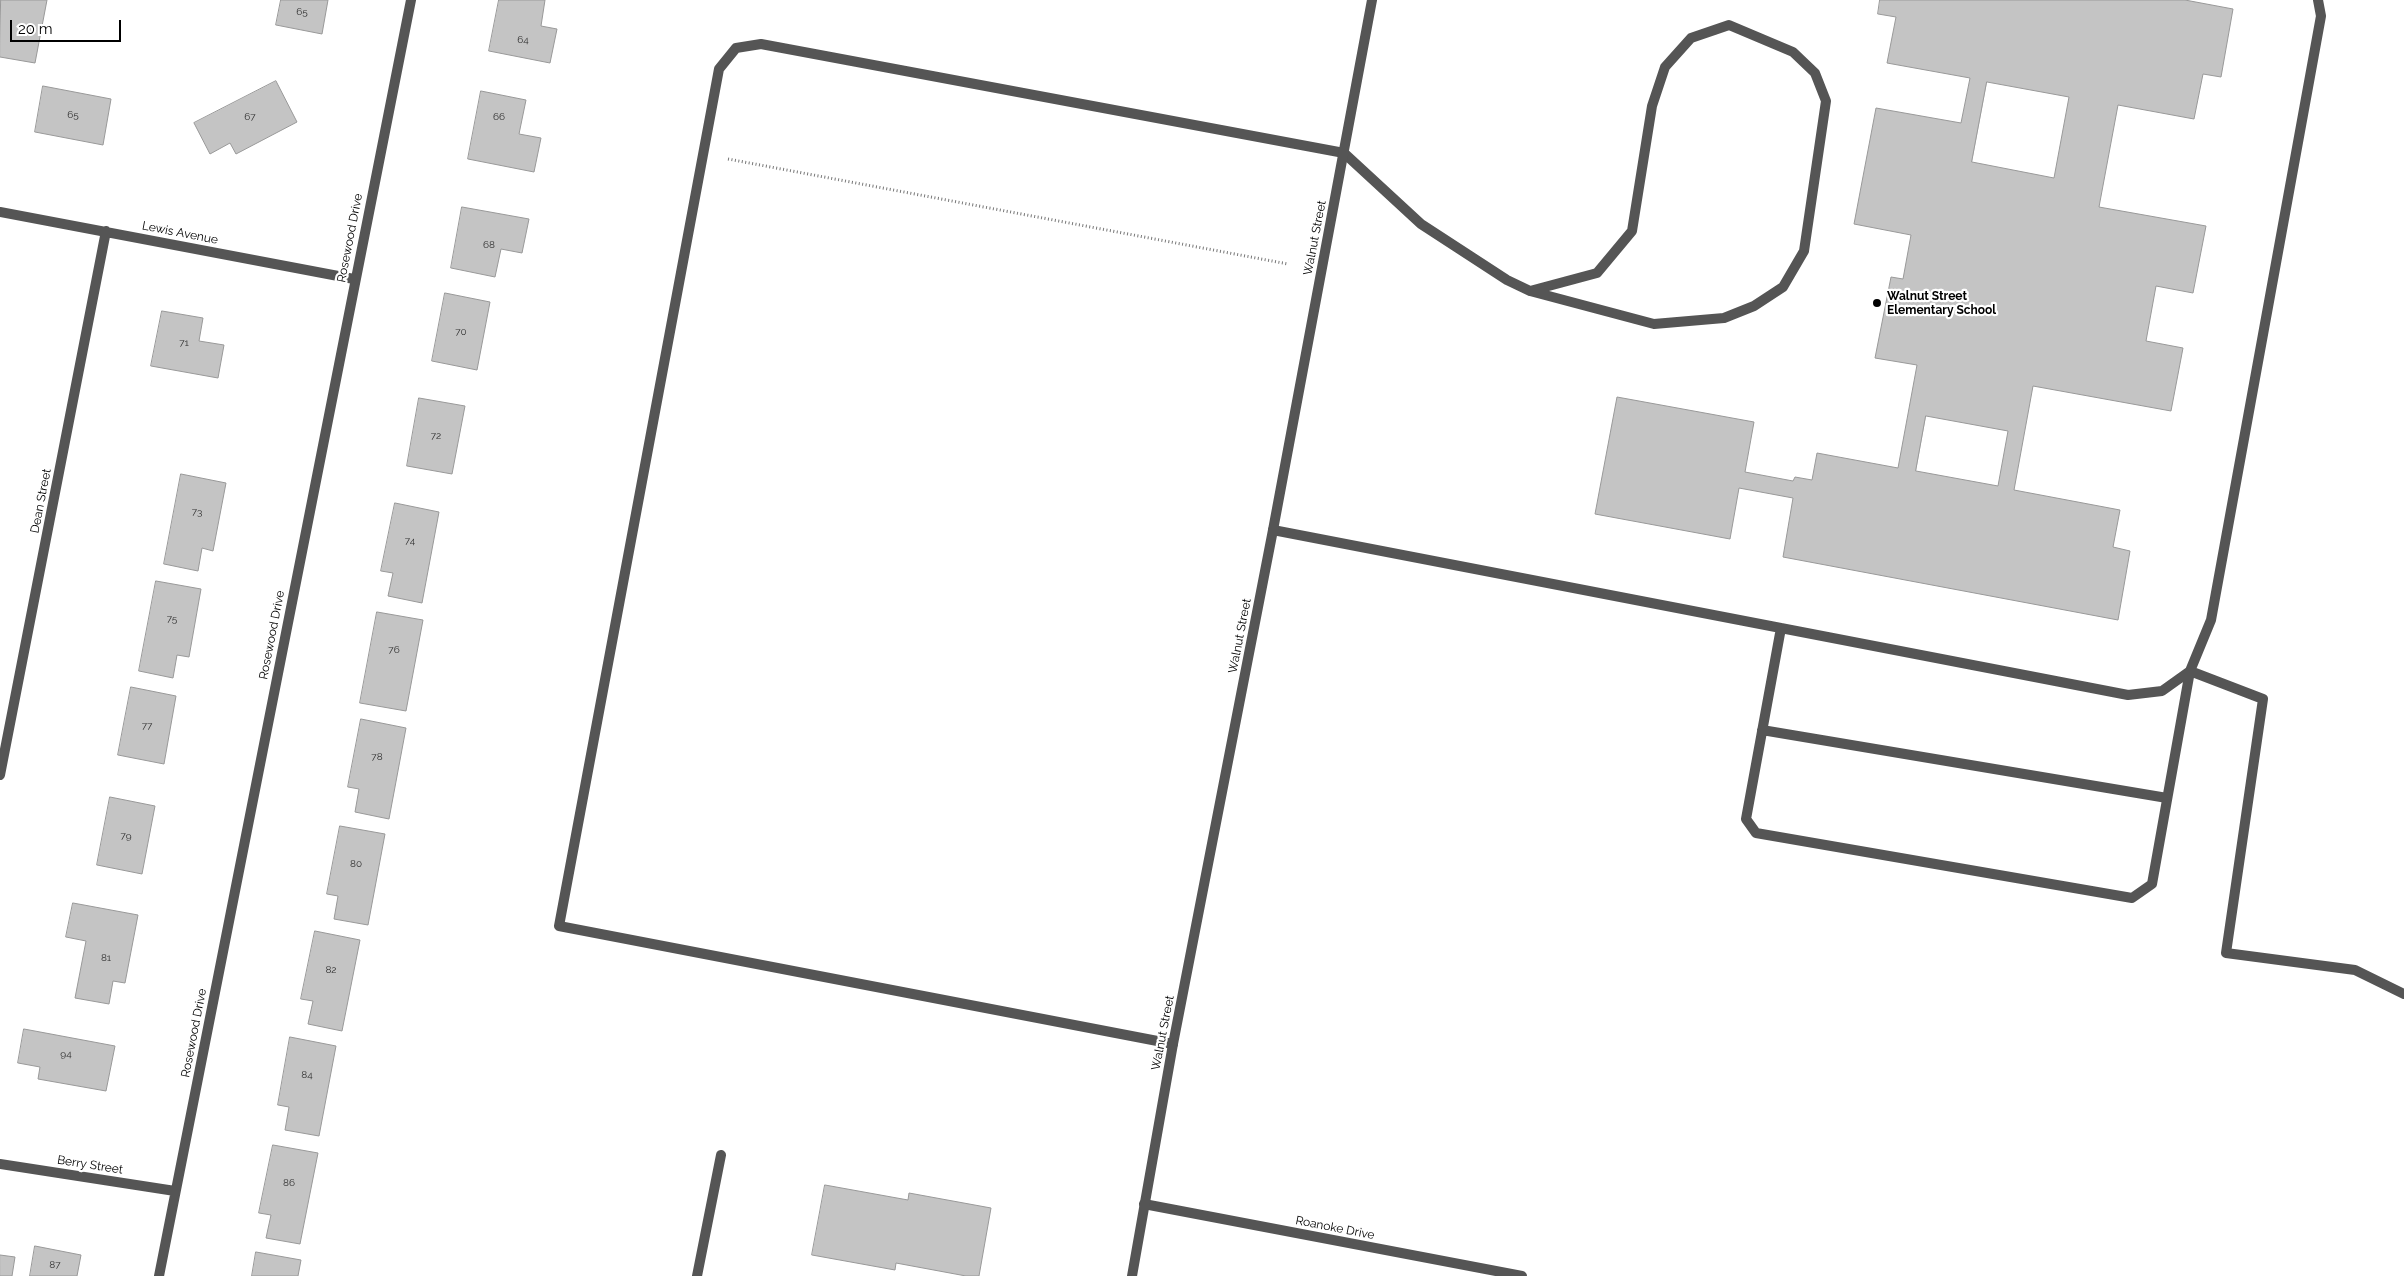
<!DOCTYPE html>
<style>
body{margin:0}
#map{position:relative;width:2404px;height:1276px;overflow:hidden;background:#fff;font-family:Raleway,sans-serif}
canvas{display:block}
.scale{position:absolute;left:10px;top:20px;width:111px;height:22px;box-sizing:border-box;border:2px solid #000;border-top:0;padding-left:6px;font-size:15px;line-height:18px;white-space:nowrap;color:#000;-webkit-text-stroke:4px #fff;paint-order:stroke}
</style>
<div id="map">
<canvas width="2404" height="1276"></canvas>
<div class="scale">20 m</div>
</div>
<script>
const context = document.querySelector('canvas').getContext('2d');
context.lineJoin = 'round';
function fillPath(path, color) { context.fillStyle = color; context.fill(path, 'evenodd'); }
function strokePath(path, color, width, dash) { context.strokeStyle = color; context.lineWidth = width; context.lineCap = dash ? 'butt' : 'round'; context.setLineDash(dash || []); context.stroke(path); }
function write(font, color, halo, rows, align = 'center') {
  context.font = font + ' Raleway,sans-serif'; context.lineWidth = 4.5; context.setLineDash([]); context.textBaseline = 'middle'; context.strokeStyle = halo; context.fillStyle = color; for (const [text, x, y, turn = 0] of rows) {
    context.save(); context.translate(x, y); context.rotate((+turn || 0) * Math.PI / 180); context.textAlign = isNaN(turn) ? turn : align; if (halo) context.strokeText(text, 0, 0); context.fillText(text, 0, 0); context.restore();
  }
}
const building = new Path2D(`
 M1,0H47L35,63L0,57Z
 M281,0H328L322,34L276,25Z
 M499,0H545L541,26L557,29L550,63L489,51Z
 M1880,0H2185L2233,9L2221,77L2203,74L2194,119L2118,105L2099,207L2206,226L2193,293L2156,286L2146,341L2183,348L2171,411L2033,386L2014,490L2120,510L2113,547L2130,551L2118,620L1783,557L1793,498L1739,488L1730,539L1595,514L1617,397L1754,422L1745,472L1793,481L1795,477L1812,480L1817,453L1898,468L1917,365L1875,358L1891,277L1903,279L1911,235L1854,224L1876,108L1961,123L1970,78L1887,63L1896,17L1878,14ZM1987,82L2069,97L2054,178L1972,162ZM1926,416L2008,431L1998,486L1916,471Z
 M276,81L297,122L236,154L230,143L210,154L194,123Z
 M43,86L111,99L103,145L35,132Z
 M481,91L526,100L519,134L541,138L534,172L468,159Z
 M462,207L529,219L522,253L501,249L495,277L451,268Z
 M445,293L490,302L477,370L432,361Z
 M162,311L203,318L199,341L224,345L218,378L151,366Z
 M419,398L465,406L452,474L407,466Z
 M181,474L226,483L213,551L202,548L198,571L164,564Z
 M395,503L439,512L422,603L388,596L393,573L381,571Z
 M156,581L201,589L189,657L177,655L173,678L139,671Z
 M377,612L423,620L406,711L360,703Z
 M131,687L176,696L164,764L118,755Z
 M361,719L406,728L389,819L355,812L359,789L348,787Z
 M110,797L155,806L142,874L97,865Z
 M340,826L385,834L368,925L334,919L338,896L327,894Z
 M73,903L138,915L125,983L113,981L109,1004L75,998L86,941L66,937Z
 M315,931L360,940L342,1031L308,1024L313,1001L301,999Z
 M24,1029L115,1046L106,1091L38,1079L40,1067L18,1063Z
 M290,1037L336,1046L319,1136L285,1130L289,1107L278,1105Z
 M273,1145L318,1153L300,1244L266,1238L271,1215L259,1213Z
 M825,1185L908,1200L909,1193L991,1208L979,1276H966L896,1263L895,1270L812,1255Z
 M35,1246L81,1255L77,1276H30Z
 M256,1252L301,1260L298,1276H252Z
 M0,1255L15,1257L12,1276H0Z`);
fillPath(building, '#c4c4c4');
strokePath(building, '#999', 1);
strokePath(new Path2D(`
 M728,159L1288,264`), '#777', 3, [1, 2.5]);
strokePath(new Path2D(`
 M1729,25L1793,52L1815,73L1826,101L1804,251L1783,287L1754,306L1724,318L1654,324L1530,291L1597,273L1632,231L1652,106L1665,67L1691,38Z
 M1344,153L1421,224L1507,280L1530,291
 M1273,530L2128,695L2162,691L2190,671L2211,620L2321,16L2318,0
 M1781,628L1746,819L1756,833L2132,898L2152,884L2190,671L2263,699L2226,953L2355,970L2404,994
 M1762,730L2167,798`), '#555', 10);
strokePath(new Path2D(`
 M0,212L354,279
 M0,775L106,231
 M1173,1044L559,926L719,69L736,48L761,44L1344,153
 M0,1164L175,1191
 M1144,1204L1522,1276
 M159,1276L411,0
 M697,1276L721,1155`), '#555', 10);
strokePath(new Path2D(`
 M1132,1276L1173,1044L1273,530L1372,0`), '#555', 10);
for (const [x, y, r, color] of [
 [1877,303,5,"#000"]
]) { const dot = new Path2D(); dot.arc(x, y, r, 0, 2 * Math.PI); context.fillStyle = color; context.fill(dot); strokePath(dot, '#fff', 2); }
write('10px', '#313131', null, [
 ["65",302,12],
 ["64",523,40],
 ["65",73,115],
 ["67",250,117],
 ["66",499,117],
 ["68",489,245],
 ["70",461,332],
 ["71",184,343],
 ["72",436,436],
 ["73",197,512],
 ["74",410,541],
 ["75",172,619],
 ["76",394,650],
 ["77",147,726],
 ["78",377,757],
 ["79",126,836],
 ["80",356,864],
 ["81",106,958],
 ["82",331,970],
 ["94",66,1054],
 ["84",307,1075],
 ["86",289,1183],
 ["87",55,1265]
]);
write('12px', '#000', '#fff', [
 ["Lewis Avenue",180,233,11],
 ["Rosewood Drive",350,238,-79],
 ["Walnut Street",1315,238,-79],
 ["Dean Street",41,501,-79],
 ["Rosewood Drive",272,635,-79],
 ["Walnut Street",1240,636,-79],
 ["Rosewood Drive",194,1033,-79],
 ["Walnut Street",1163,1033,-79],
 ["Berry Street",90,1165,9],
 ["Roanoke Drive",1335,1228,11]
]);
write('bold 12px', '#000', '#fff', [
 ["Walnut Street",1887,296],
 ["Elementary School",1887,310]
], 'left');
</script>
